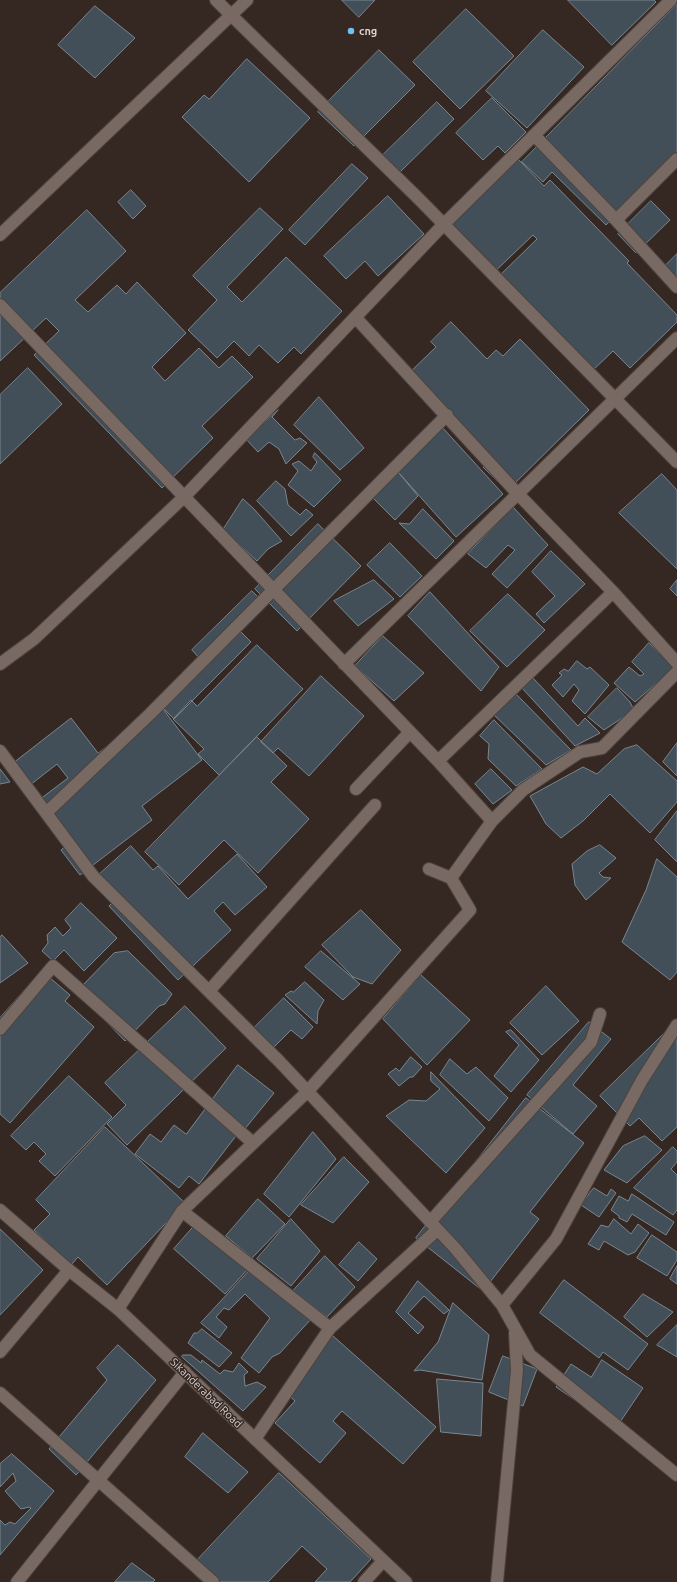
<!DOCTYPE html>
<style>
body{margin:0}
canvas{display:block;background:#352823}
</style>
<canvas width="677" height="1582"></canvas>
<script>
const context = document.querySelector('canvas').getContext('2d');
context.lineJoin = 'round';
function fillPath(path, color) { context.fillStyle = color; context.fill(path, 'evenodd'); }
function strokePath(path, color, width, dash) { context.strokeStyle = color; context.lineWidth = width; context.lineCap = dash ? 'butt' : 'round'; context.setLineDash(dash || []); context.stroke(path); }
function write(font, color, halo, rows, align = 'center') {
  context.font = font + ' Ubuntu,sans-serif'; context.lineWidth = 3; context.setLineDash([]); context.textBaseline = 'middle'; context.strokeStyle = halo; context.fillStyle = color; for (const [text, x, y, turn = 0] of rows) {
    context.save(); context.translate(x, y); context.rotate((+turn || 0) * Math.PI / 180); context.textAlign = isNaN(turn) ? turn : align; if (halo) context.strokeText(text, 0, 0); context.fillText(text, 0, 0); context.restore();
  }
}
const building = new Path2D(`
 M342,0H375L359,17Z
 M568,0H654L656,2L612,45Z
 M677,4V153L606,225L552,172L543,182L522,162Z
 M95,6L135,38L95,78L58,45Z
 M466,9L514,56L460,109L413,62Z
 M543,30L584,67L527,128L486,91Z
 M379,50L415,85L354,146L318,112Z
 M247,59L310,118L249,182L182,117L204,95L209,99Z
 M492,98L526,132L505,153L498,146L483,160L456,133Z
 M437,102L454,119L400,172L383,155Z
 M518,159L544,186L550,180L629,261L627,263L677,315V322L630,368L613,351L591,372L494,281L537,239L533,235L488,278L444,232Z
 M352,164L368,178L305,245L289,230Z
 M131,190L146,206L133,219L118,202Z
 M388,196L424,234L378,276L365,261L346,279L324,256Z
 M651,201L670,220L636,253L618,234Z
 M260,208L283,229L227,287L242,302L286,257L342,311L301,354L294,347L278,363L259,345L249,356L234,341L217,358L188,330L217,300L193,276Z
 M87,210L126,251L75,300L88,312L117,285L126,294L137,282L186,333L152,367L165,381L199,348L219,368L232,356L253,377L202,426L213,438L162,488L34,355L59,331L46,318L0,361V293Z
 M677,254V293L658,273Z
 M451,322L487,359L496,350L503,356L520,339L589,410L507,491L483,467L488,462L404,378L436,347L431,342Z
 M28,368L62,404L0,464V395Z
 M319,397L364,448L340,470L294,425Z
 M278,410L272,417L295,440L300,438L307,443L286,464L279,449L269,442L258,452L246,439Z
 M442,427L503,494L456,537L399,473Z
 M315,453L341,480L314,507L288,485L298,471L292,464L299,461L311,471L317,462L313,457Z
 M399,473L418,496L395,520L373,498Z
 M662,474L677,490V569L619,513Z
 M276,481L285,489L288,505L300,515L306,509L313,515L291,536L257,501Z
 M243,499L254,509L282,541L268,549L257,561L223,530Z
 M513,507L548,545L507,588L492,574L515,550L508,545L486,568L468,554Z
 M423,509L454,541L436,559L399,523L409,524Z
 M318,524L361,566L297,631L255,589Z
 M390,543L422,576L400,597L367,565Z
 M551,551L585,584L544,623L536,614L555,596L532,572Z
 M374,580L394,599L358,626L334,601Z
 M677,580V596L670,589Z
 M252,591L263,602L237,628L251,642L174,719L158,703L201,660L192,650Z
 M430,592L499,667L481,691L408,616Z
 M508,594L545,630L507,667L470,631Z
 M383,636L424,673L394,701L355,666Z
 M649,643L674,668L635,702L614,683L629,667L640,676L644,674L632,662Z
 M257,645L303,689L219,775L198,754L204,749L173,719L191,700L197,706Z
 M577,661L587,669L590,667L609,685L585,714L572,701L579,690L574,684L563,697L552,685L562,675L559,673L564,669L568,671Z
 M321,676L364,716L309,776L278,748L273,753L261,742Z
 M533,678L578,726L585,718L600,733L575,746L522,688Z
 M617,688L630,702L634,710L604,730L588,717Z
 M516,694L571,750L546,765L493,714Z
 M160,705L202,760L142,806L152,820L80,875L61,850L67,845L35,803L68,778L57,764L25,789L8,767L71,718L98,753Z
 M494,720L542,769L516,786L488,759L489,744L480,736Z
 M257,737L287,766L271,782L309,819L258,873L224,840L179,885L145,852Z
 M677,743V776L663,762Z
 M637,745L677,781V802L650,833L610,794L583,821L561,838L546,824L530,796L583,767L597,774L624,749Z
 M0,769L10,782L0,784Z
 M491,769L512,790L493,804L475,784Z
 M677,811V862L655,840Z
 M600,845L616,858L599,873L603,877L611,878L586,900L575,885L572,864L587,851Z
 M131,846L153,870L158,866L188,899L237,854L267,887L235,915L223,902L214,911L231,930L178,980L109,906L112,903L92,881Z
 M657,859L677,877V972L670,980L622,942L646,890Z
 M81,903L117,938L84,971L64,950L53,961L42,951L48,943L47,935L55,927L63,936L71,928L65,920Z
 M361,910L401,950L372,984L353,977L322,945Z
 M2,935L28,963L0,983V938Z
 M128,951L172,994L165,1004L159,1006L125,1041L103,1018L102,1012L80,988L114,953Z
 M321,951L360,984L343,1000L305,967Z
 M42,971L70,995L65,1001L94,1027L10,1123L0,1114V1018Z
 M421,975L470,1020L427,1065L383,1019Z
 M305,982L324,1000L318,1011L317,1024L285,995L291,991L293,992Z
 M546,986L579,1021L542,1055L510,1023Z
 M284,998L313,1027L302,1039L291,1030L271,1050L252,1030Z
 M185,1006L226,1048L127,1145L107,1124L126,1105L105,1083Z
 M589,1022L611,1039L573,1085L597,1106L573,1134L527,1095Z
 M669,1029L677,1037V1127L662,1141L639,1118L630,1126L600,1096Z
 M511,1030L539,1060L511,1092L494,1076L519,1045L506,1032Z
 M411,1057L422,1067L413,1077H410L399,1086L388,1074L396,1068L399,1071Z
 M450,1059L467,1074L476,1067L508,1098L489,1121L440,1075Z
 M238,1065L274,1093L244,1130L242,1128L199,1184L189,1176L179,1188L135,1154L150,1134L161,1142L174,1125L186,1134Z
 M431,1072L485,1128L446,1173L386,1116L409,1100L426,1101L440,1089L431,1081Z
 M69,1076L112,1117L55,1176L39,1161L46,1154L34,1142L26,1150L11,1136Z
 M526,1098L584,1143L530,1212L539,1219L483,1291L416,1238Z
 M105,1127L185,1203L107,1285L78,1257L71,1265L34,1230L50,1214L36,1200Z
 M313,1132L336,1159L289,1217L264,1194Z
 M645,1136L662,1150L627,1183L604,1170L623,1146Z
 M673,1147L677,1151V1162L671,1169L677,1175V1210L673,1215L634,1188Z
 M344,1157L369,1182L333,1223L301,1205Z
 M594,1188L607,1196L611,1189L616,1193L599,1217L581,1205Z
 M632,1194L674,1222L666,1235L632,1214L627,1222L619,1218V1216L611,1210L619,1196L628,1201Z
 M258,1199L285,1224L252,1258L226,1236Z
 M291,1219L320,1251L291,1286L257,1259Z
 M614,1219L631,1234L638,1224L649,1233L635,1252L628,1255L604,1241L599,1250L588,1244L601,1225L608,1227Z
 M196,1224L247,1270L225,1294L174,1249Z
 M0,1229L43,1270L0,1315Z
 M652,1235L677,1252V1260L667,1276L637,1258Z
 M359,1242L377,1259L358,1281L339,1265Z
 M325,1256L355,1287L327,1317L293,1291Z
 M677,1266V1284L670,1279Z
 M250,1270L312,1318L280,1353L272,1357L259,1373L241,1358L270,1318L245,1294L229,1310L224,1308L216,1317L227,1327L219,1338L201,1323Z
 M564,1280L648,1344L628,1370L603,1352L599,1358L540,1313Z
 M418,1281L449,1310L444,1314L424,1296L408,1313L424,1327L418,1334L396,1312Z
 M643,1294L673,1312L647,1337L624,1317Z
 M453,1303L489,1335L482,1380L420,1370L414,1371L438,1342Z
 M677,1325V1357L657,1345Z
 M202,1329L232,1353L219,1367L188,1343L194,1333H197Z
 M333,1336L436,1427L403,1464L342,1411L333,1421L346,1433L320,1463L275,1423L295,1401L284,1391Z
 M118,1345L156,1380L76,1475L49,1449L107,1380L97,1368Z
 M183,1355H191L201,1363L202,1360L220,1374L224,1370L233,1372L239,1363L248,1372L244,1375L245,1386L257,1382L266,1387L243,1411L182,1357Z
 M503,1356L537,1369L523,1406L489,1392Z
 M602,1360L643,1388L616,1428L556,1387L571,1364L591,1377Z
 M437,1379L483,1383L481,1436L441,1432Z
 M203,1433L248,1472L228,1493L185,1457Z
 M12,1454L54,1491L0,1555V1520L5,1525L10,1522L15,1524L31,1508L29,1507L21,1509L5,1491L16,1481L13,1473L0,1487V1464Z
 M279,1473L371,1559L350,1582H315L327,1569L302,1546L268,1582H203L189,1569Z
 M132,1563L155,1580L153,1582H115Z`);
fillPath(building, '#434f58');
strokePath(building, '#79868f', 1);
const lane = new Path2D(`
 M209,991L375,805`);
const street = new Path2D(`
 M232,16L419,199L677,462
 M534,135L616,220L677,287
 M616,220L677,159
 M0,305L438,761L492,821
 M356,318L518,494L613,592L677,663
 M0,664L34,639L185,496L444,224L671,0
 M344,664L677,338
 M0,751L93,876L279,1061L455,1248L502,1305L530,1355L677,1475
 M438,761L613,592
 M356,789L410,732
 M46,813L150,714L447,415
 M451,878L492,821L523,790L580,752L602,748L677,672
 M0,1029L53,966L253,1143
 M182,1211L330,1328
 M430,1222L591,1042L600,1014
 M502,1305L556,1239L642,1080L677,1025
 M118,1309L182,1211L307,1092L470,910L451,878L429,869
 M0,1352L69,1270
 M0,1393L213,1582
 M255,1439L330,1328L437,1230
 M17,1582L185,1372
 M364,1582L383,1561
 M497,1582L517,1370L515,1333`);
const secondary = new Path2D(`
 M216,0L232,16
 M0,235L247,0
 M0,1210L69,1270L118,1309L406,1582`);
strokePath(lane, '#4d433e', 14);
strokePath(street, '#4d433e', 14);
strokePath(secondary, '#4d433e', 14);
strokePath(lane, '#786a63', 12);
strokePath(street, '#786a63', 12);
strokePath(secondary, '#786a63', 12);
for (const [x, y, r, color] of [
 [351,31,4,"#71c1f4"]
]) { const dot = new Path2D(); dot.arc(x, y, r, 0, 2 * Math.PI); context.fillStyle = color; context.fill(dot); strokePath(dot, '#352823', 1.5); }
write('bold 11px', '#d9d1cd', '#352823', [
 ["cng",359,31]
], 'left');
write('11px', '#d9d1cd', '#352823', [
 ["Sikanderabad Road",206,1393,44]
]);
</script>
